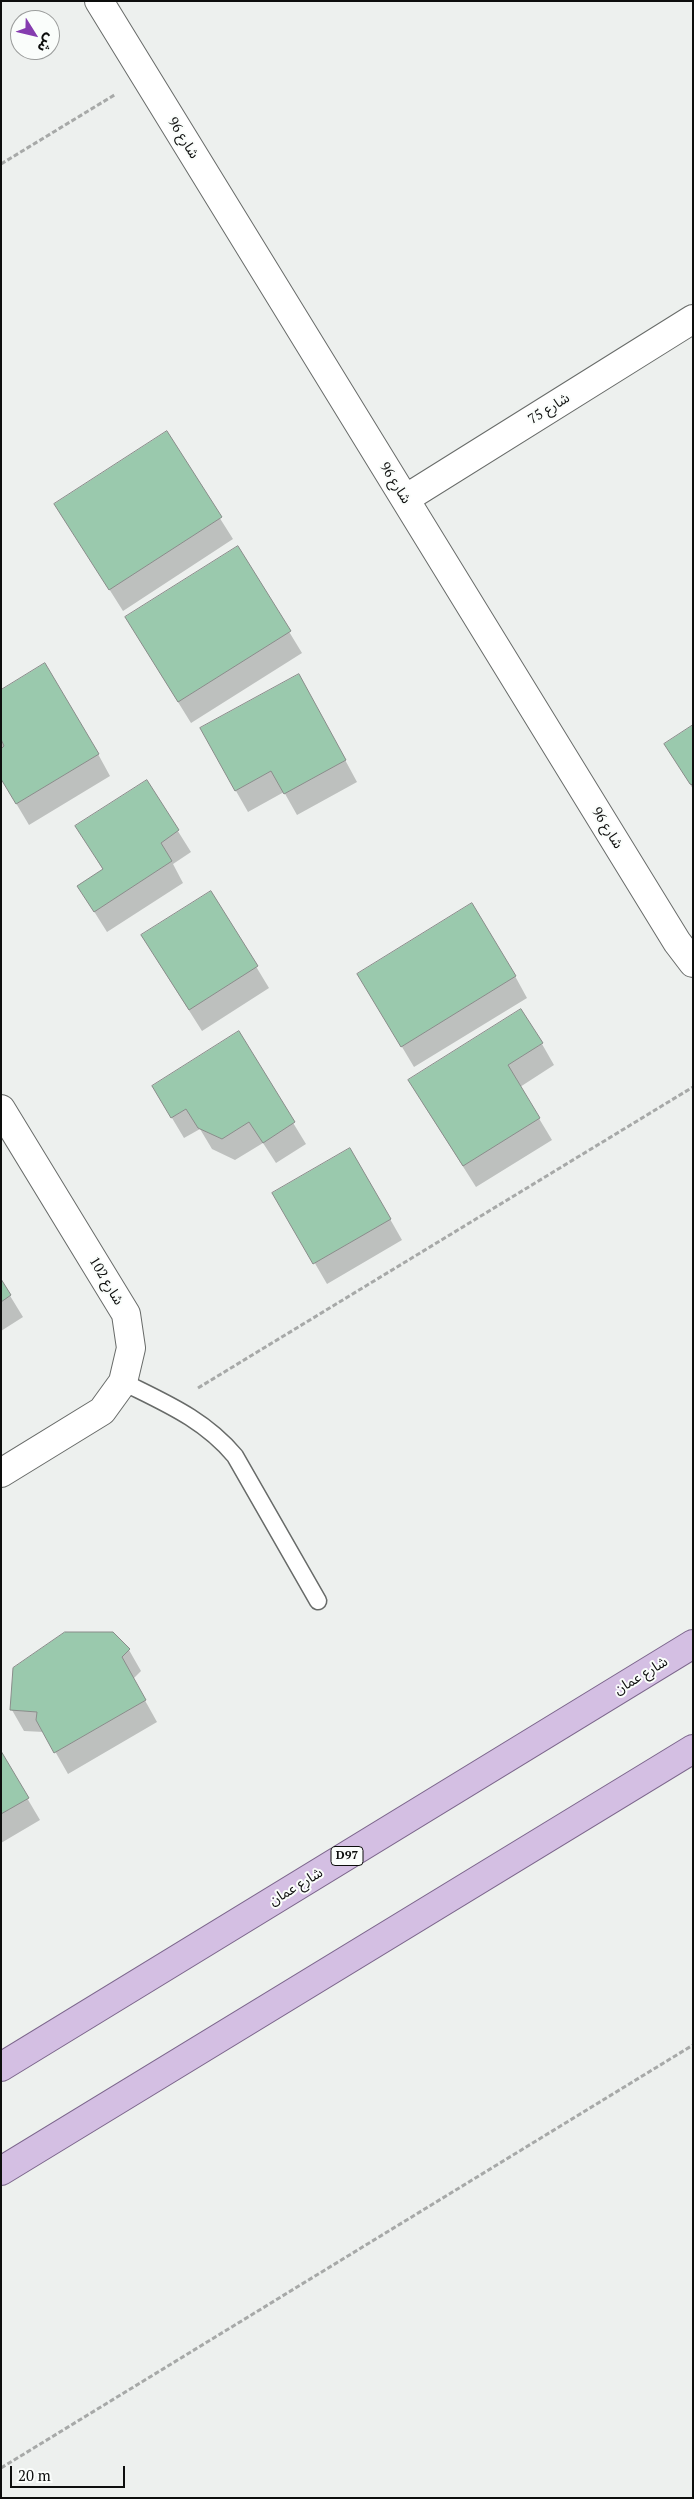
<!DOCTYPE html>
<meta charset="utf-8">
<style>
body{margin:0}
#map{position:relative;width:694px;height:2499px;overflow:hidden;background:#edf0ee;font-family:"PT Serif","Noto Sans Arabic",serif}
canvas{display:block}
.frame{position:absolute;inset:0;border:2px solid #0d0e0d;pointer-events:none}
.north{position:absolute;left:10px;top:10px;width:50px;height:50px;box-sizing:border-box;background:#fafdfb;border:1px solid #9b9d9c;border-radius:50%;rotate:126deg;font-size:14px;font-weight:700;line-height:20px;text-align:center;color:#0d0e0d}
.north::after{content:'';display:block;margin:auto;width:18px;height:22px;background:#853caf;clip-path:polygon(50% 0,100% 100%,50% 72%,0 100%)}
.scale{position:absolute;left:10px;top:2466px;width:115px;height:22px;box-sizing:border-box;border:2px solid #0d0e0d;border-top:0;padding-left:6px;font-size:15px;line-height:18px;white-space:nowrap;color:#0d0e0d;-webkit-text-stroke:4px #fafdfb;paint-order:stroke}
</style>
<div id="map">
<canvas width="694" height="2499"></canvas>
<div class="frame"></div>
<div class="north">ش</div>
<div class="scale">20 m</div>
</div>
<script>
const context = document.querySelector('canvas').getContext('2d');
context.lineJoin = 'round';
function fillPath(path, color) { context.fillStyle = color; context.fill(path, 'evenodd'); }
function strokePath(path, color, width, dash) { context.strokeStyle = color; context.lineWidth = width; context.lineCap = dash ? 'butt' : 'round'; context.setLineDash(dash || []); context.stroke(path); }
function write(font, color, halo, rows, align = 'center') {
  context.font = font + ' "PT Serif","Noto Sans Arabic",serif'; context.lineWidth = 4; context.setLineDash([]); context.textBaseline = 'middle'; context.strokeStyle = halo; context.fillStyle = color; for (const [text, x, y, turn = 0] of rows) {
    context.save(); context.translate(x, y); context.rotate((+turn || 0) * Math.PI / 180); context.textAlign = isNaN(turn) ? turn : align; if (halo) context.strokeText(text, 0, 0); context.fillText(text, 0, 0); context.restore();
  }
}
fillPath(new Path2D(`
 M166,433L233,539L123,611L56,505Z
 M238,548L302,653L191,723L139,639Z
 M1,691L98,754L110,776L29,825L1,778L4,748L1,747Z
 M311,697L357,782L297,815L284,792L248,812L236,791Z
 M693,727V789L666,745Z
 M147,782L191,852L173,864L183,883L107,932L78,886L103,870L77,826Z
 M211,892L269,988L202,1031L155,957Z
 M515,976L527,998L414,1067L371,995Z
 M238,1033L306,1144L276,1163L263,1143L235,1160L212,1149L200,1129L184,1138L166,1108Z
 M542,1044L554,1065L520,1087L552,1140L476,1187L422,1102Z
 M350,1149L402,1240L327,1284L274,1193Z
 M1,1281L23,1317L1,1331Z
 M129,1650L141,1671L133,1679L157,1722L68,1774L44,1732L24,1731L12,1710Z
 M1,1754L40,1820L1,1843Z`), '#0003');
const building = new Path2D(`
 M167,431L222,517L109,590L54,504Z
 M238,546L291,631L178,702L125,617Z
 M45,663L99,754L16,804L1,779V749L4,746L1,739V690Z
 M299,674L346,760L284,794L271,771L235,791L200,728Z
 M693,725V785L690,784L664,744Z
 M147,780L179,830L161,843L172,861L94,912L77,886L103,869L75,826Z
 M211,891L258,966L189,1010L141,935Z
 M472,903L516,976L401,1047L357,974Z
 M521,1009L543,1043L508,1065L540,1118L463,1166L408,1080Z
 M239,1031L295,1122L263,1143L249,1122L222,1139L198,1128L186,1109L171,1118L152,1086Z
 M350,1148L391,1219L313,1264L272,1193Z
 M1,1279L11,1295L1,1302Z
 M65,1632H113L130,1649L122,1657L146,1700L54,1753L36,1720L37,1712L10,1710L13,1668Z
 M1,1751L29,1798L1,1814Z`);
fillPath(building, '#9ac9ad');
strokePath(building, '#898c8a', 1);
const service = new Path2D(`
 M123,1382C165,1403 204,1419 235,1456L318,1601`);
const minor = new Path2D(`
 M99,1L677,942L693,963
 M405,499L693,319
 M1,1109L126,1314L131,1348L123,1382L102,1411L1,1473`);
const primary = new Path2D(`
 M1,2067L693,1644
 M1,2171L693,1749`);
strokePath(service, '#686b69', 19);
strokePath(minor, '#686b69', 30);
strokePath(primary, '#7c668c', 30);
strokePath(new Path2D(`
 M1,164L116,94
 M198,1388L693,1087
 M1,2468L693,2045`), '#a7a9a8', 3, [5, 2.5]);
strokePath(service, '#fff', 16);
strokePath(minor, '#fff', 28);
strokePath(primary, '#d4bfe3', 28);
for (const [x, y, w] of [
 [347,1856,32]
]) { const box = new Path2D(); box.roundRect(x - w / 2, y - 9.5, w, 19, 4); context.fillStyle = '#fafdfb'; context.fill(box); strokePath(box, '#0d0e0d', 1); }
write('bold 12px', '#0d0e0d', null, [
 ["D97",347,1856]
]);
write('14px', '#0d0e0d', '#fafdfb', [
 ["شارع 96",183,138,58],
 ["شارع 75",549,409,-32],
 ["شارع 96",395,483,58],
 ["شارع 96",607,828,58],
 ["شارع 102",106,1281,59],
 ["شارع عمان",641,1676,-31],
 ["شارع عمان",296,1887,-31]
]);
</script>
